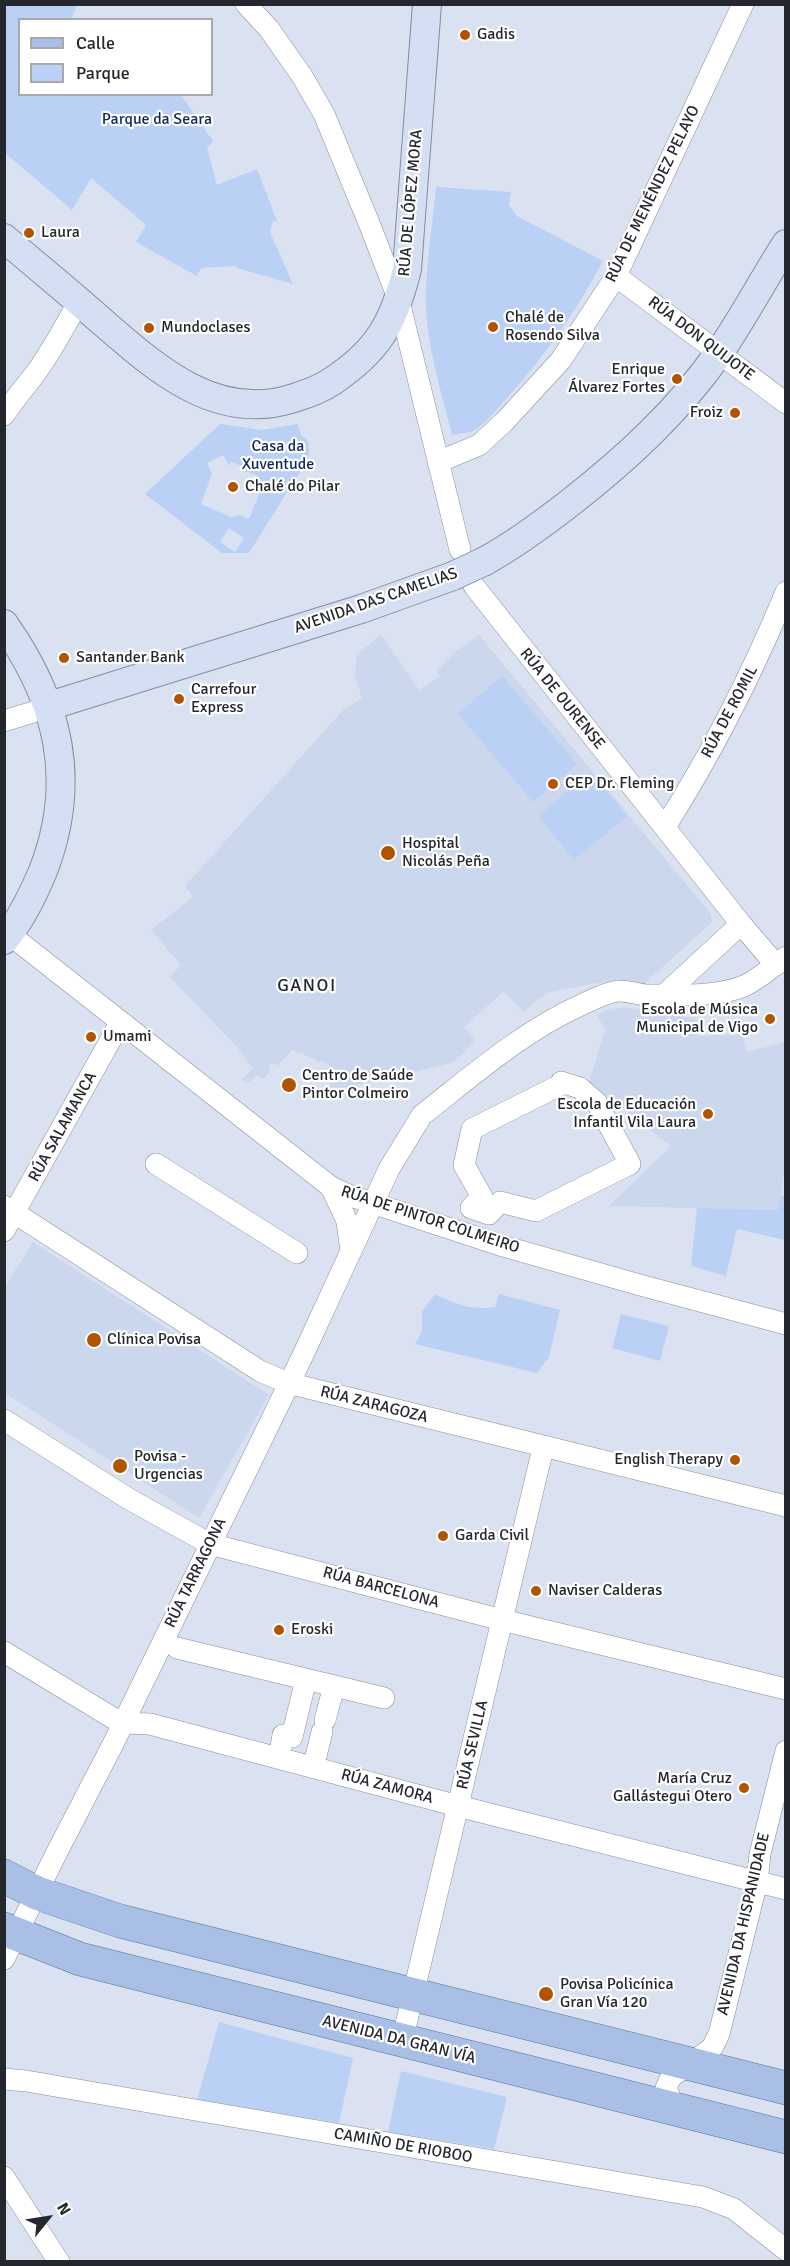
<!DOCTYPE html>
<meta charset="utf-8">
<style>
body{margin:0}
#map{position:relative;width:790px;height:2266px;overflow:hidden;background:#dae2f2;font-family:Signika,sans-serif}
canvas{display:block}
.frame{position:absolute;inset:0;border:6px solid #24272d;pointer-events:none}
.legend{position:absolute;left:18px;top:18px;width:195px;height:78px;box-sizing:border-box;background:#fff;border:2px solid #a7a9ab;margin:0;padding:8px 10px;list-style:none;font-size:18px;color:#24272d}
.legend li{display:flex;align-items:center;gap:12px;height:30px}
.legend b{width:30px;border:2px solid #a7a9ab}
.north{position:absolute;left:18px;top:2188px;width:60px;height:60px;-webkit-text-stroke:4px #fff;paint-order:stroke;rotate:60deg;font-size:16px;font-weight:700;line-height:24px;text-align:center;color:#24272d}
.north::after{content:'';display:block;margin:auto;width:21px;height:27px;background:#24272d;clip-path:polygon(50% 0,100% 100%,50% 72%,0 100%)}
</style>
<div id="map">
<canvas width="790" height="2266"></canvas>
<div class="frame"></div>
<ul class="legend">
<li><b style="height:8px;background:#a9bfe6"></b>Calle</li>
<li><b style="height:16px;background:#bbd0f5"></b>Parque</li>
</ul>
<div class="north">N</div>
</div>
<script>
const context = document.querySelector('canvas').getContext('2d');
context.lineJoin = 'round';
function fillPath(path, color) { context.fillStyle = color; context.fill(path, 'evenodd'); }
function strokePath(path, color, width, dash) { context.strokeStyle = color; context.lineWidth = width; context.lineCap = dash ? 'butt' : 'round'; context.setLineDash(dash || []); context.stroke(path); }
function write(font, color, halo, rows, align = 'center') {
  context.font = font + ' Signika,sans-serif'; context.lineWidth = 4.5; context.setLineDash([]); context.textBaseline = 'middle'; context.strokeStyle = halo; context.fillStyle = color; for (const [text, x, y, turn = 0] of rows) {
    context.save(); context.translate(x, y); context.rotate((+turn || 0) * Math.PI / 180); context.textAlign = isNaN(turn) ? turn : align; if (halo) context.strokeText(text, 0, 0); context.fillText(text, 0, 0); context.restore();
  }
}
fillPath(new Path2D(`
 M381,635L419,690L440,676L436,671L454,653L479,635L711,914L712,922L643,985L621,982L598,983L555,991L547,993L523,1012L504,991L464,1027L476,1040L458,1059L448,1064L352,1086L337,1092L329,1086L332,1081L324,1075L330,1067L322,1060L319,1063L311,1057L310,1059L301,1052L299,1054L292,1049L278,1066L274,1063L269,1064L270,1071L263,1079L258,1075L248,1083L241,1080L253,1069L237,1047L170,977L181,965L151,930L193,897L185,886L343,710L362,698L355,677L356,655Z
 M623,1007L700,1019L698,1036L742,1034L747,1052L785,1042L786,1156L779,1210L609,1206L671,1146L589,1082L605,1030L597,1015L608,1009L610,1011Z
 M33,1242L269,1395L199,1518L5,1393V1286Z`), '#cbd7ed');
fillPath(new Path2D(`
 M5,4L77,5L71,19L20,20V94L181,95L213,141L207,148L217,185L257,169L277,221H273L270,232L293,284L237,268L236,266L201,268L197,276L136,242L146,225L91,178L72,210L5,153Z
 M436,187L511,192L509,205L517,216L603,261C577,310 545,356 508,397C498,408 487,422 475,430C468,433 460,434 452,435C443,398 431,360 427,322C423,278 432,231 436,187Z
 M220,424L262,430L298,424L301,436L307,439C310,447 310,454 306,462L249,553H222L145,494ZM223,455L229,466L231,462L242,466L241,470L259,476L256,486L261,489L249,519L239,515L231,517L201,504L212,474L207,463ZM229,528L244,538L235,552L220,542Z
 M502,676L577,764L533,802L458,714Z
 M590,772L627,816L574,860L538,816Z
 M781,1196H785V1240L737,1229L726,1276L691,1266L697,1208L778,1210Z
 M435,1294C455,1304 472,1311 495,1307L499,1294L560,1310L549,1357L537,1373L415,1344L422,1331V1312Z
 M621,1314L669,1326L660,1361L612,1348Z
 M219,2022L353,2058L339,2123L197,2100Z
 M401,2071L507,2097L494,2149L388,2132Z`), '#bbd0f5');
const street = new Path2D(`
 M246,4L269,29L302,76L324,114L371,228L399,301L460,550
 M616,276L786,403
 M4,415C14,400 24,388 35,374C52,351 65,326 79,301
 M438,462L479,445L504,422L561,360L616,276L743,4
 M474,586L741,924
 M4,721L33,712
 M665,827C712,753 752,674 786,592
 M9,934L331,1187L351,1196L503,1246L640,1285L786,1324
 M664,995L741,924L776,965
 M561,1082L580,1088L597,1103L630,1164L536,1211L500,1202L489,1214L471,1208L482,1197L464,1165L472,1129L560,1085Z
 M156,1164L297,1253
 M331,1187L347,1221L351,1251
 M4,1206L260,1371L288,1383L786,1506
 M4,1231L120,1023
 M4,1420L129,1499L210,1544L502,1620L786,1689
 M177,1648L384,1698
 M4,1652L113,1718L124,1723L150,1724L458,1806L786,1889
 M325,1720L334,1686
 M281,1747L283,1735L292,1737L306,1679
 M316,1756L322,1732
 M4,1959L57,1852L113,1744L303,1355L389,1169L422,1115C473,1075 523,1031 583,1004C594,999 606,993 617,991C628,990 638,995 649,995C678,995 718,997 744,986C759,979 772,967 786,957
 M402,2041L543,1448
 M4,2079L26,2081L703,2197L734,2209L786,2250
 M675,2110L666,2088L671,2077L712,2048L719,2034L757,1882L760,1854L786,1751
 M4,2177L59,2262`);
const secondary = new Path2D(`
 M4,238C33,263 63,287 91,312C148,361 212,425 294,398C307,394 319,390 331,382C378,351 394,323 407,269L427,4
 M485,561C516,544 544,523 571,502C627,458 678,411 719,353C743,318 763,280 786,244
 M4,624C59,702 78,781 43,871C33,895 21,920 4,940
 M49,706L361,609L453,576`);
const primary = new Path2D(`
 M4,1876L37,1893L120,1921L786,2088
 M4,1929L80,1959L786,2137`);
strokePath(street, '#868e9c', 22);
strokePath(secondary, '#868e9c', 30);
strokePath(primary, '#556e9b', 34);
strokePath(street, '#fff', 21);
strokePath(secondary, '#d4dff3', 28);
strokePath(primary, '#a9bfe6', 33);
const secondaryBridge = new Path2D(`
 M453,576L485,561`);
strokePath(secondaryBridge, '#868e9c', 30, []);
strokePath(secondaryBridge, '#d4dff3', 28);
for (const [x, y, r, color] of [
 [465,35,6,"#b15400"],
 [29,233,6,"#b15400"],
 [493,327,6,"#b15400"],
 [149,328,6,"#b15400"],
 [677,379,6,"#b15400"],
 [735,413,6,"#b15400"],
 [233,487,6,"#b15400"],
 [64,658,6,"#b15400"],
 [179,699,6,"#b15400"],
 [553,784,6,"#b15400"],
 [388,853,8,"#b15400"],
 [770,1019,6,"#b15400"],
 [91,1037,6,"#b15400"],
 [289,1085,8,"#b15400"],
 [708,1114,6,"#b15400"],
 [94,1340,8,"#b15400"],
 [735,1460,6,"#b15400"],
 [120,1466,8,"#b15400"],
 [443,1536,6,"#b15400"],
 [536,1591,6,"#b15400"],
 [279,1630,6,"#b15400"],
 [744,1788,6,"#b15400"],
 [546,1994,8,"#b15400"]
]) { const dot = new Path2D(); dot.arc(x, y, r, 0, 2 * Math.PI); context.fillStyle = color; context.fill(dot); strokePath(dot, '#fff', 2); }
write('16px', '#24272d', '#fff', [
 ["Gadis",477,35],
 ["Laura",41,233],
 ["Chalé de",505,318],
 ["Rosendo Silva",505,336],
 ["Mundoclases",161,328],
 ["Enrique",665,370,"right"],
 ["Álvarez Fortes",665,388,"right"],
 ["Froiz",723,413,"right"],
 ["Chalé do Pilar",245,487],
 ["Santander Bank",76,658],
 ["Carrefour",191,690],
 ["Express",191,708],
 ["CEP Dr. Fleming",565,784],
 ["Hospital",402,844],
 ["Nicolás Peña",402,862],
 ["Escola de Música",758,1010,"right"],
 ["Municipal de Vigo",758,1028,"right"],
 ["Umami",103,1037],
 ["Centro de Saúde",302,1076],
 ["Pintor Colmeiro",302,1094],
 ["Escola de Educación",696,1105,"right"],
 ["Infantil Vila Laura",696,1123,"right"],
 ["Clínica Povisa",107,1340],
 ["Povisa -",134,1457],
 ["Urgencias",134,1475],
 ["English Therapy",723,1460,"right"],
 ["Garda Civil",455,1536],
 ["Naviser Calderas",548,1591],
 ["Eroski",291,1630],
 ["María Cruz",732,1779,"right"],
 ["Gallástegui Otero",732,1797,"right"],
 ["Povisa Policínica",560,1985],
 ["Gran Vía 120",560,2003]
], 'left');
write('16px', '#0e295b', '#fff', [
 ["Parque da Seara",157,120],
 ["Casa da",278,447],
 ["Xuventude",278,465]
]);
write('16px', '#24272d', '#fff', [
 ["RÚA DE MENÉNDEZ PELAYO",653,194,-64],
 ["RÚA DE LÓPEZ MORA",411,203,-85],
 ["RÚA DON QUIJOTE",701,339,37],
 ["AVENIDA DAS CAMELIAS",376,601,-19],
 ["RÚA DE OURENSE",562,699,51],
 ["RÚA DE ROMIL",730,712,-62],
 ["RÚA SALAMANCA",63,1127,-61],
 ["RÚA DE PINTOR COLMEIRO",430,1220,18],
 ["RÚA ZARAGOZA",374,1405,14],
 ["RÚA TARRAGONA",196,1573,-64],
 ["RÚA BARCELONA",381,1588,15],
 ["RÚA SEVILLA",473,1745,-77],
 ["RÚA ZAMORA",387,1787,15],
 ["AVENIDA DA HISPANIDADE",744,1924,-77],
 ["AVENIDA DA GRAN VÍA",399,2040,14],
 ["CAMIÑO DE RIOBOO",403,2146,10]
]);
context.letterSpacing = '1.5px';
write('18px', '#24272d', '#fff', [
 ["GANOI",307,986]
]);
context.letterSpacing = '0px';
</script>
